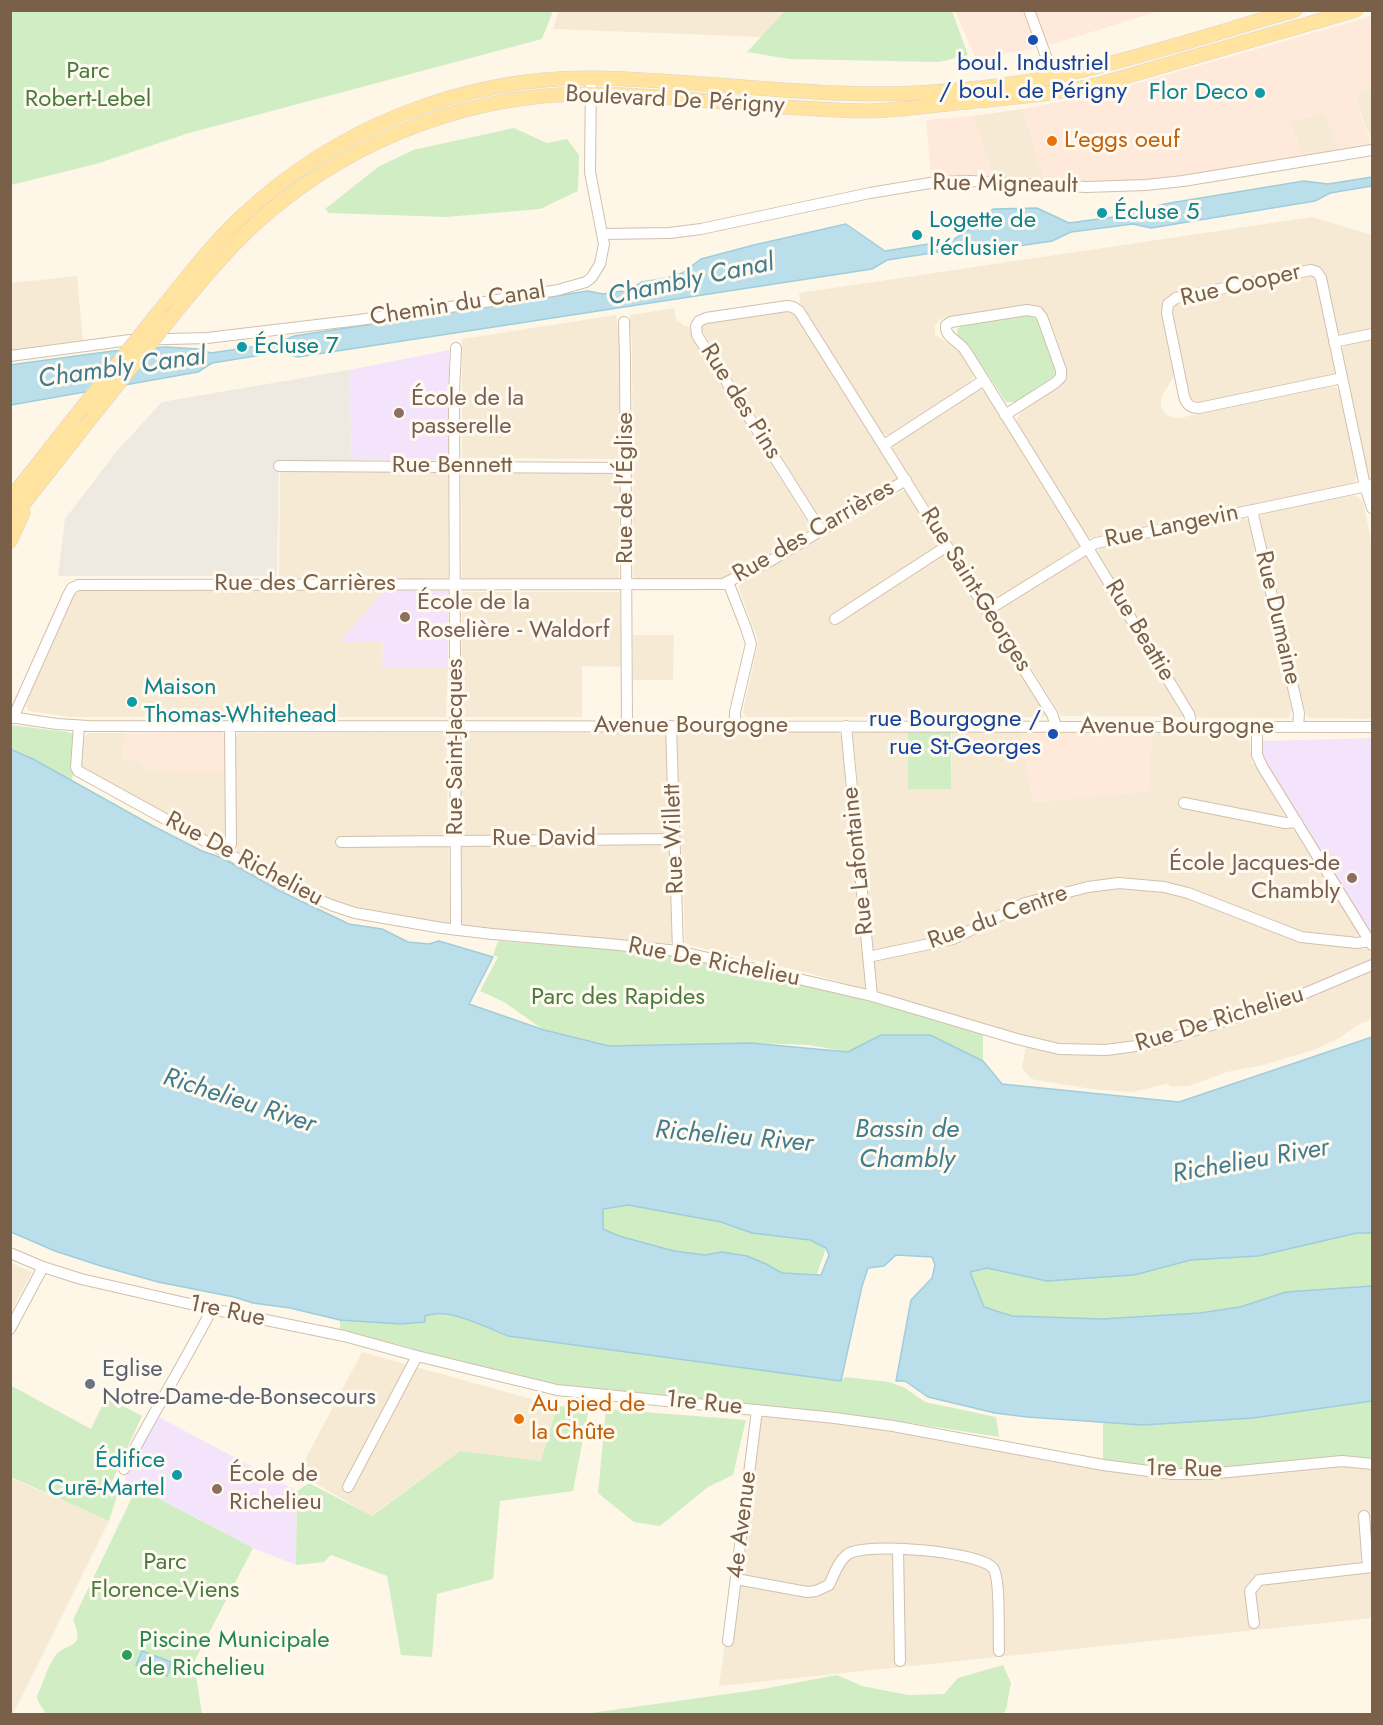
<!DOCTYPE html>
<meta charset="utf-8">
<style>
body{margin:0}
#map{position:relative;width:1383px;height:1725px;overflow:hidden;background:#fef7e8;font-family:Jost,sans-serif}
canvas{display:block}
.frame{position:absolute;inset:0;border:12px solid #7a5f49;pointer-events:none}
</style>
<div id="map">
<canvas width="1383" height="1725"></canvas>
<div class="frame"></div>
</div>
<script>
const context = document.querySelector('canvas').getContext('2d');
context.lineJoin = 'round';
function fillPath(path, color) { context.fillStyle = color; context.fill(path, 'evenodd'); }
function strokePath(path, color, width, dash) { context.strokeStyle = color; context.lineWidth = width; context.lineCap = dash ? 'butt' : 'round'; context.setLineDash(dash || []); context.stroke(path); }
function write(font, color, halo, rows, align = 'center') {
  context.font = font + ' Jost,sans-serif'; context.lineWidth = 6; context.setLineDash([]); context.textBaseline = 'middle'; context.strokeStyle = halo; context.fillStyle = color; for (const [text, x, y, turn = 0] of rows) {
    context.save(); context.translate(x, y); context.rotate((+turn || 0) * Math.PI / 180); context.textAlign = isNaN(turn) ? turn : align; if (halo) context.strokeText(text, 0, 0); context.fillText(text, 0, 0); context.restore();
  }
}
fillPath(new Path2D(`
 M559,11H787L761,37L553,29Z
 M1372,89V143L1354,94Z
 M1023,109L1044,179L993,176L973,116Z
 M1325,114L1340,151L1303,157L1290,121Z
 M1312,217L1372,235V330L1345,335L1338,333L1326,277L1322,270L1316,267L1174,293L1167,298L1161,311L1174,374L1172,380L1163,394L1161,400V406L1166,415L1171,417L1179,418L1334,386L1339,391L1357,476L1355,482L1352,484L1090,538L1085,536L1017,423V418L1022,411L1060,386L1064,381L1066,369L1065,365L1046,315L1040,308L1029,305L944,318L939,320L935,326V334L941,339L954,346L960,351L973,372L974,377L968,383L888,435L883,434L807,314L799,304L800,299L799,293Z
 M1311,275L1315,277L1317,281L1335,370L1334,374L1198,403L1191,400L1189,395L1173,314V308L1176,304Z
 M77,276L83,340L11,350V283Z
 M674,308L677,322H680L683,325L690,327L692,338L811,528L807,533L721,579H635L633,575L632,340L629,316L631,315Z
 M788,310L794,312L898,476L896,479L827,520L820,518L702,330V326L706,322Z
 M616,315L619,336V459L462,458V339Z
 M1372,339V479L1368,477L1342,351L1343,347L1347,345Z
 M980,389L986,393L1080,544L1079,546L990,603L893,449V445Z
 M340,471L446,472L448,473V578L423,579L279,578L280,472Z
 M463,472L617,473L619,474V578H462L461,474Z
 M904,490L906,491L940,543L939,546L830,618L834,625L941,554H945L1046,713V717H746L743,712L758,643L757,637L739,589L740,583L849,523Z
 M1353,495L1358,497L1363,502L1372,543V719L1311,718L1306,715L1297,685L1299,684L1259,518L1263,513Z
 M1242,518L1247,519L1249,522L1285,670L1293,711L1291,712L1290,717L1288,718H1202L1196,716L1097,553L1099,549L1102,547Z
 M1086,554L1184,716L1183,717L1061,716L996,612Z
 M81,589L384,590L382,666L448,668L446,717H70L28,711L26,704L74,595Z
 M462,592H618L620,594L621,667L582,666V717H463L461,714Z
 M633,635H674L673,680H633Z
 M682,732H837L842,736L846,789L866,988L863,989L809,973L689,945L685,942L677,736Z
 M857,732H908L909,789H951L952,733L1020,732L1034,802L1149,791L1151,733L1245,734L1249,738L1252,763L1254,764L1284,815L1280,817L1182,798L1181,805L1292,828L1358,929V934L1354,938L1305,935L1188,889L1085,884L950,936L874,950L871,947L865,856L853,735L854,732Z
 M89,733H125L122,759L143,762L144,768L173,771L226,772V842L222,844L83,771L81,765L83,738Z
 M240,733H446L450,924L353,909L295,886L237,853L235,829V737Z
 M464,733H662L666,738L668,832L659,835H464L461,833L460,756L461,737Z
 M665,845L669,849L672,940L670,944L501,931L464,926L461,922V848L463,846Z
 M1115,888L1154,889L1177,894L1297,940L1367,949L1372,954V962L1287,998L1139,1043L1074,1047L1044,1042L876,992L873,962L875,960L930,949L1017,910L1070,895Z
 M1372,970V1019L1358,1025L1338,1039L1313,1050L1263,1065L1227,1072L1189,1086L1172,1087L1167,1084L1132,1092L1091,1089L1031,1079L1022,1068L1026,1045L1120,1053Z
 M11,1263L32,1272L11,1312Z
 M362,1352L557,1406L541,1461L457,1453L371,1516L298,1473Z
 M757,1410L835,1418L1103,1465L1372,1464V1618L719,1686Z
 M11,1478L109,1521L13,1714H10Z`), '#f6ead5');
fillPath(new Path2D(`
 M955,11H1159L1047,46L976,59Z
 M1372,16V89L1354,95L1372,146L1340,151L1325,114L1290,121L1303,157L1177,178L1106,184L1044,179L1023,109L1103,93Z
 M973,116L993,176L931,178L926,120Z
 M221,732L226,737V772L173,771L144,768L143,762L122,760L125,733Z
 M1020,732L1151,733L1149,791L1034,802Z`), '#ffe9db');
fillPath(new Path2D(`
 M349,370L352,460L279,461L277,576H58L65,519L117,451L162,402Z`), '#eee9e1');
fillPath(new Path2D(`
 M449,350L448,458L445,460H352L349,370Z
 M384,590L448,591V668L382,667L383,642H339L384,592Z
 M1372,738V945L1260,761L1261,741Z
 M157,1416L297,1491L296,1565L253,1548L125,1480L126,1472Z`), '#f4e4fb');
fillPath(new Path2D(`
 M10,11L11,10L553,11L542,39L189,133L96,164L11,185Z
 M952,11L968,55L939,62L789,59L747,52L785,11Z
 M514,128L547,143L567,139L579,155L578,191L540,209L446,217L329,213L325,209L378,167L413,150Z
 M1032,315L1038,321L1055,368L1054,376L1017,402H1006L968,345L958,336L957,329L962,325Z
 M10,725L68,732L73,734L74,773L71,781L11,749Z
 M908,732H951V789H908Z
 M499,941L640,951L687,957L836,991L983,1033V1061L930,1035H881L848,1052L809,1045L751,1043L609,1046L544,1030L504,1002L480,991L498,957L493,955L497,944Z
 M628,1205L721,1222L752,1233L770,1234L810,1240L826,1248L817,1274L782,1273L766,1264L747,1256L722,1252L705,1255L674,1251L619,1236L603,1229V1209Z
 M1357,1233H1372V1286L1286,1292L1240,1307L1200,1313L1102,1319L1012,1316L984,1307L970,1272L987,1268L1047,1281L1134,1275L1191,1260L1258,1256Z
 M431,1314L462,1317L508,1336L841,1381L845,1377L889,1382L905,1388L925,1402L996,1417L999,1437L930,1426L840,1413L757,1410L557,1390L417,1356L412,1348L340,1330V1320L401,1324L425,1322V1316Z
 M10,1385L91,1429L106,1397L142,1416L110,1486L117,1496L109,1521L11,1477Z
 M1372,1401V1464L1208,1474L1103,1465V1421L1143,1425L1253,1418Z
 M557,1406L589,1408L573,1491L500,1501L493,1579L437,1594L432,1657L401,1655L387,1576L331,1555L324,1562L296,1565L297,1491L309,1483L372,1516L460,1451L541,1461Z
 M606,1409L746,1420L733,1475L708,1487L660,1526L634,1522L598,1493Z
 M137,1487L253,1548L194,1662L202,1714H46L38,1701L37,1696C43,1683 47,1668 55,1656C64,1643 87,1650 73,1620Z
 M1003,1665L1011,1683L1006,1710L1002,1714H584L763,1689L837,1675L862,1686L908,1695L944,1694L958,1678Z`), '#d1edc4');
const water = new Path2D(`
 M1372,177V186L1330,193L1315,201L1151,228L1133,224L1071,232L1052,241L971,253L951,250L887,260L872,269L298,357L280,352L268,354L212,363L198,372L11,405L10,365L113,351L166,347L198,349L211,353L278,343L294,336L588,291L603,294L629,290L642,282L667,278L682,273L701,259L754,245L846,224L885,251L953,240L978,224L984,216L993,209L1037,208L1069,223L1136,214L1164,204L1304,181L1328,184Z
 M10,749L33,759L153,826L202,851L222,858L280,891L349,924L382,929L408,942L429,944L439,941L493,957L469,1004L544,1030L609,1046L751,1043L848,1052L881,1035H930L983,1061L1002,1084L1179,1102L1372,1037V1233H1357L1258,1256L1191,1260L1134,1275L1047,1281L987,1268L970,1272L984,1307L1012,1316L1102,1319L1200,1313L1240,1307L1286,1292L1372,1286V1401L1253,1418L1143,1425L1027,1417L995,1413L928,1397L905,1381H896L911,1300L932,1278L935,1265L932,1257L896,1255L884,1266L868,1268L862,1286L841,1381L508,1336C485,1327 449,1307 425,1316V1322L401,1324L340,1320L290,1308L253,1303L234,1297L158,1282L101,1266L55,1251L11,1232ZM628,1205L721,1222L752,1233L810,1240L826,1248L829,1255L821,1275L782,1273L766,1264L747,1256L722,1252L705,1255L674,1251L619,1236L603,1229V1209Z
 M142,1651L171,1662L167,1676L136,1665Z`);
fillPath(water, '#badfea');
strokePath(water, '#a0cddc', 1.5);
const minor = new Path2D(`
 M1029,10L1050,67L1057,93
 M603,234L670,233L701,229L870,193L936,182L970,181L1086,187L1146,185L1183,181L1372,150
 M624,322L625,359L627,726
 M1334,342L1372,334
 M456,348L454,394L456,930
 M10,356L130,340L207,338L359,320L491,301L558,290L586,282L592,277L600,264L604,244L590,172L591,78
 M1342,378L1199,408C1190,408 1186,404 1184,396L1167,313L1168,304L1176,298L1311,270L1317,272L1321,278L1365,486L1372,508
 M1005,415L1055,383L1061,377V370L1042,317L1038,312L1027,310L951,322L946,325C944,337 959,341 965,350C1041,471 1115,592 1189,714L1192,726
 M884,445L984,380
 M279,466L626,468
 M1252,510L1299,713L1298,727
 M821,531L697,335L696,326L699,321L706,318L787,306L793,307L799,311L1052,714L1056,726
 M728,582L746,628L751,644L735,712V726
 M988,610L1096,543L1372,485
 M835,619L947,546
 M10,717L57,724L88,726L1372,727
 M13,718L68,595L72,588L78,585L723,584L770,561L906,480
 M79,726L76,767L78,771L285,885L331,905L355,913L442,928L492,934L609,944L678,951L872,996L1017,1039L1059,1049L1106,1050L1151,1044L1282,1003L1372,965
 M671,726L678,951
 M846,726L872,996
 M1257,727V755L1262,766L1372,945
 M1184,803L1285,823L1297,822
 M341,842L674,839
 M228,853L231,844L230,726
 M868,957L953,939L1025,903L1088,887L1119,883L1164,887L1188,893L1301,937L1357,943L1370,941
 M10,1253L43,1267L81,1279L212,1309L344,1336L417,1356L557,1390L835,1418L893,1426L1103,1465L1172,1474H1208L1342,1461L1372,1464
 M10,1329L43,1267
 M124,1469C152,1415 184,1363 212,1309
 M348,1487L417,1356
 M1364,1516L1368,1567
 M898,1549L900,1661
 M736,1579L807,1592L816,1591L829,1585C834,1575 838,1561 848,1554C867,1542 977,1551 993,1568C1001,1578 998,1635 999,1651
 M1254,1623L1250,1591L1259,1580L1372,1567
 M728,1641L757,1410`);
const major = new Path2D(`
 M178,309C206,275 235,240 270,211C359,136 475,93 592,94C684,95 775,110 866,111C896,111 926,106 956,103C1004,98 1052,95 1100,84L1356,10
 M158,313C184,281 209,248 239,219C334,128 464,76 596,78C703,80 810,98 917,93C970,90 1024,84 1075,72C1149,55 1222,31 1295,10
 M10,499L74,418
 M10,521L94,414
 M10,541L23,513`);
strokePath(minor, '#d1c0ac', 12);
strokePath(major, '#dcd5d0', 15);
strokePath(minor, '#fff', 10);
strokePath(major, '#ffe39e', 14);
const majorBridge = new Path2D(`
 M94,414L178,309
 M74,418L158,313`);
strokePath(majorBridge, '#dcd5d0', 15, []);
strokePath(majorBridge, '#ffe39e', 14);
for (const [x, y, r, color] of [
 [1033,40,6,"#1a4fb4"],
 [1260,93,6,"#0f9aa8"],
 [1052,141,6,"#e8710a"],
 [1102,213,6,"#0f9aa8"],
 [917,235,6,"#0f9aa8"],
 [242,347,6,"#0f9aa8"],
 [399,413,6,"#8d6e63"],
 [405,617,6,"#8d6e63"],
 [132,702,6,"#0f9aa8"],
 [1053,734,6,"#1a4fb4"],
 [1352,878,6,"#8d6e63"],
 [90,1384,6,"#6b7280"],
 [519,1419,6,"#e8710a"],
 [177,1475,6,"#0f9aa8"],
 [217,1489,6,"#8d6e63"],
 [127,1655,6,"#2e9e5b"]
]) { const dot = new Path2D(); dot.arc(x, y, r, 0, 2 * Math.PI); context.fillStyle = color; context.fill(dot); strokePath(dot, '#fffaf0', 2); }
write('24px', '#164399', '#fffaf0', [
 ["boul. Industriel",1033,64],
 ["/ boul. de Périgny",1033,92],
 ["rue Bourgogne /",1041,720,"right"],
 ["rue St-Georges",1041,748,"right"]
]);
write('24px', '#4a7a3d', '#fffaf0', [
 ["Parc",88,72],
 ["Robert-Lebel",88,100],
 ["Parc des Rapides",618,998],
 ["Parc",165,1563],
 ["Florence-Viens",165,1591]
]);
write('24px', '#0d838f', '#fffaf0', [
 ["Flor Deco",1248,93,"right"],
 ["Écluse 5",1114,213],
 ["Logette de",929,221],
 ["l'éclusier",929,249],
 ["Écluse 7",254,347],
 ["Maison",144,688],
 ["Thomas-Whitehead",144,716],
 ["Édifice",165,1461,"right"],
 ["Curē-Martel",165,1489,"right"]
], 'left');
write('24px', '#7a5f49', '#fffaf0', [
 ["Boulevard De Périgny",675,101,3],
 ["Rue Migneault",1005,185,1],
 ["Rue Cooper",1241,286,-13],
 ["Chemin du Canal",458,305,-9],
 ["Rue des Pins",740,402,58],
 ["Rue Bennett",452,466],
 ["Rue de l'Église",626,488,-90],
 ["Rue Langevin",1172,527,-12],
 ["Rue des Carrières",814,532,-30],
 ["Rue des Carrières",305,584],
 ["Rue Saint-Georges",975,590,58],
 ["Rue Dumaine",1277,618,77],
 ["Rue Beattie",1139,631,59],
 ["Avenue Bourgogne",691,726],
 ["Avenue Bourgogne",1177,727],
 ["Rue Saint-Jacques",456,747,-90],
 ["Rue David",544,839],
 ["Rue Willett",675,839,-92],
 ["Rue De Richelieu",244,860,28],
 ["Rue Lafontaine",859,861,-96],
 ["Rue du Centre",998,918,-20],
 ["Rue De Richelieu",714,963,11],
 ["Rue De Richelieu",1220,1020,-17],
 ["1re Rue",227,1312,12],
 ["1re Rue",704,1404,6],
 ["1re Rue",1184,1470,1],
 ["4e Avenue",743,1525,-83]
]);
write('24px', '#c56008', '#fffaf0', [
 ["L'eggs oeuf",1064,141],
 ["Au pied de",531,1405],
 ["la Chûte",531,1433]
], 'left');
write('24px', '#785e54', '#fffaf0', [
 ["École de la",411,399],
 ["passerelle",411,427],
 ["École de la",417,603],
 ["Roselière - Waldorf",417,631],
 ["École Jacques-de",1340,864,"right"],
 ["Chambly",1340,892,"right"],
 ["École de",229,1475],
 ["Richelieu",229,1503]
], 'left');
write('24px', '#5b616d', '#fffaf0', [
 ["Eglise",102,1370],
 ["Notre-Dame-de-Bonsecours",102,1398]
], 'left');
write('24px', '#27864d', '#fffaf0', [
 ["Piscine Municipale",139,1641],
 ["de Richelieu",139,1669]
], 'left');
write('italic 26px', '#417b8f', '#fffaf0', [
 ["Chambly Canal",691,281,-12],
 ["Chambly Canal",122,369,-8],
 ["Richelieu River",239,1102,18],
 ["Bassin de",907,1131],
 ["Chambly",907,1161],
 ["Richelieu River",734,1138,5],
 ["Richelieu River",1251,1162,-10]
]);
</script>
